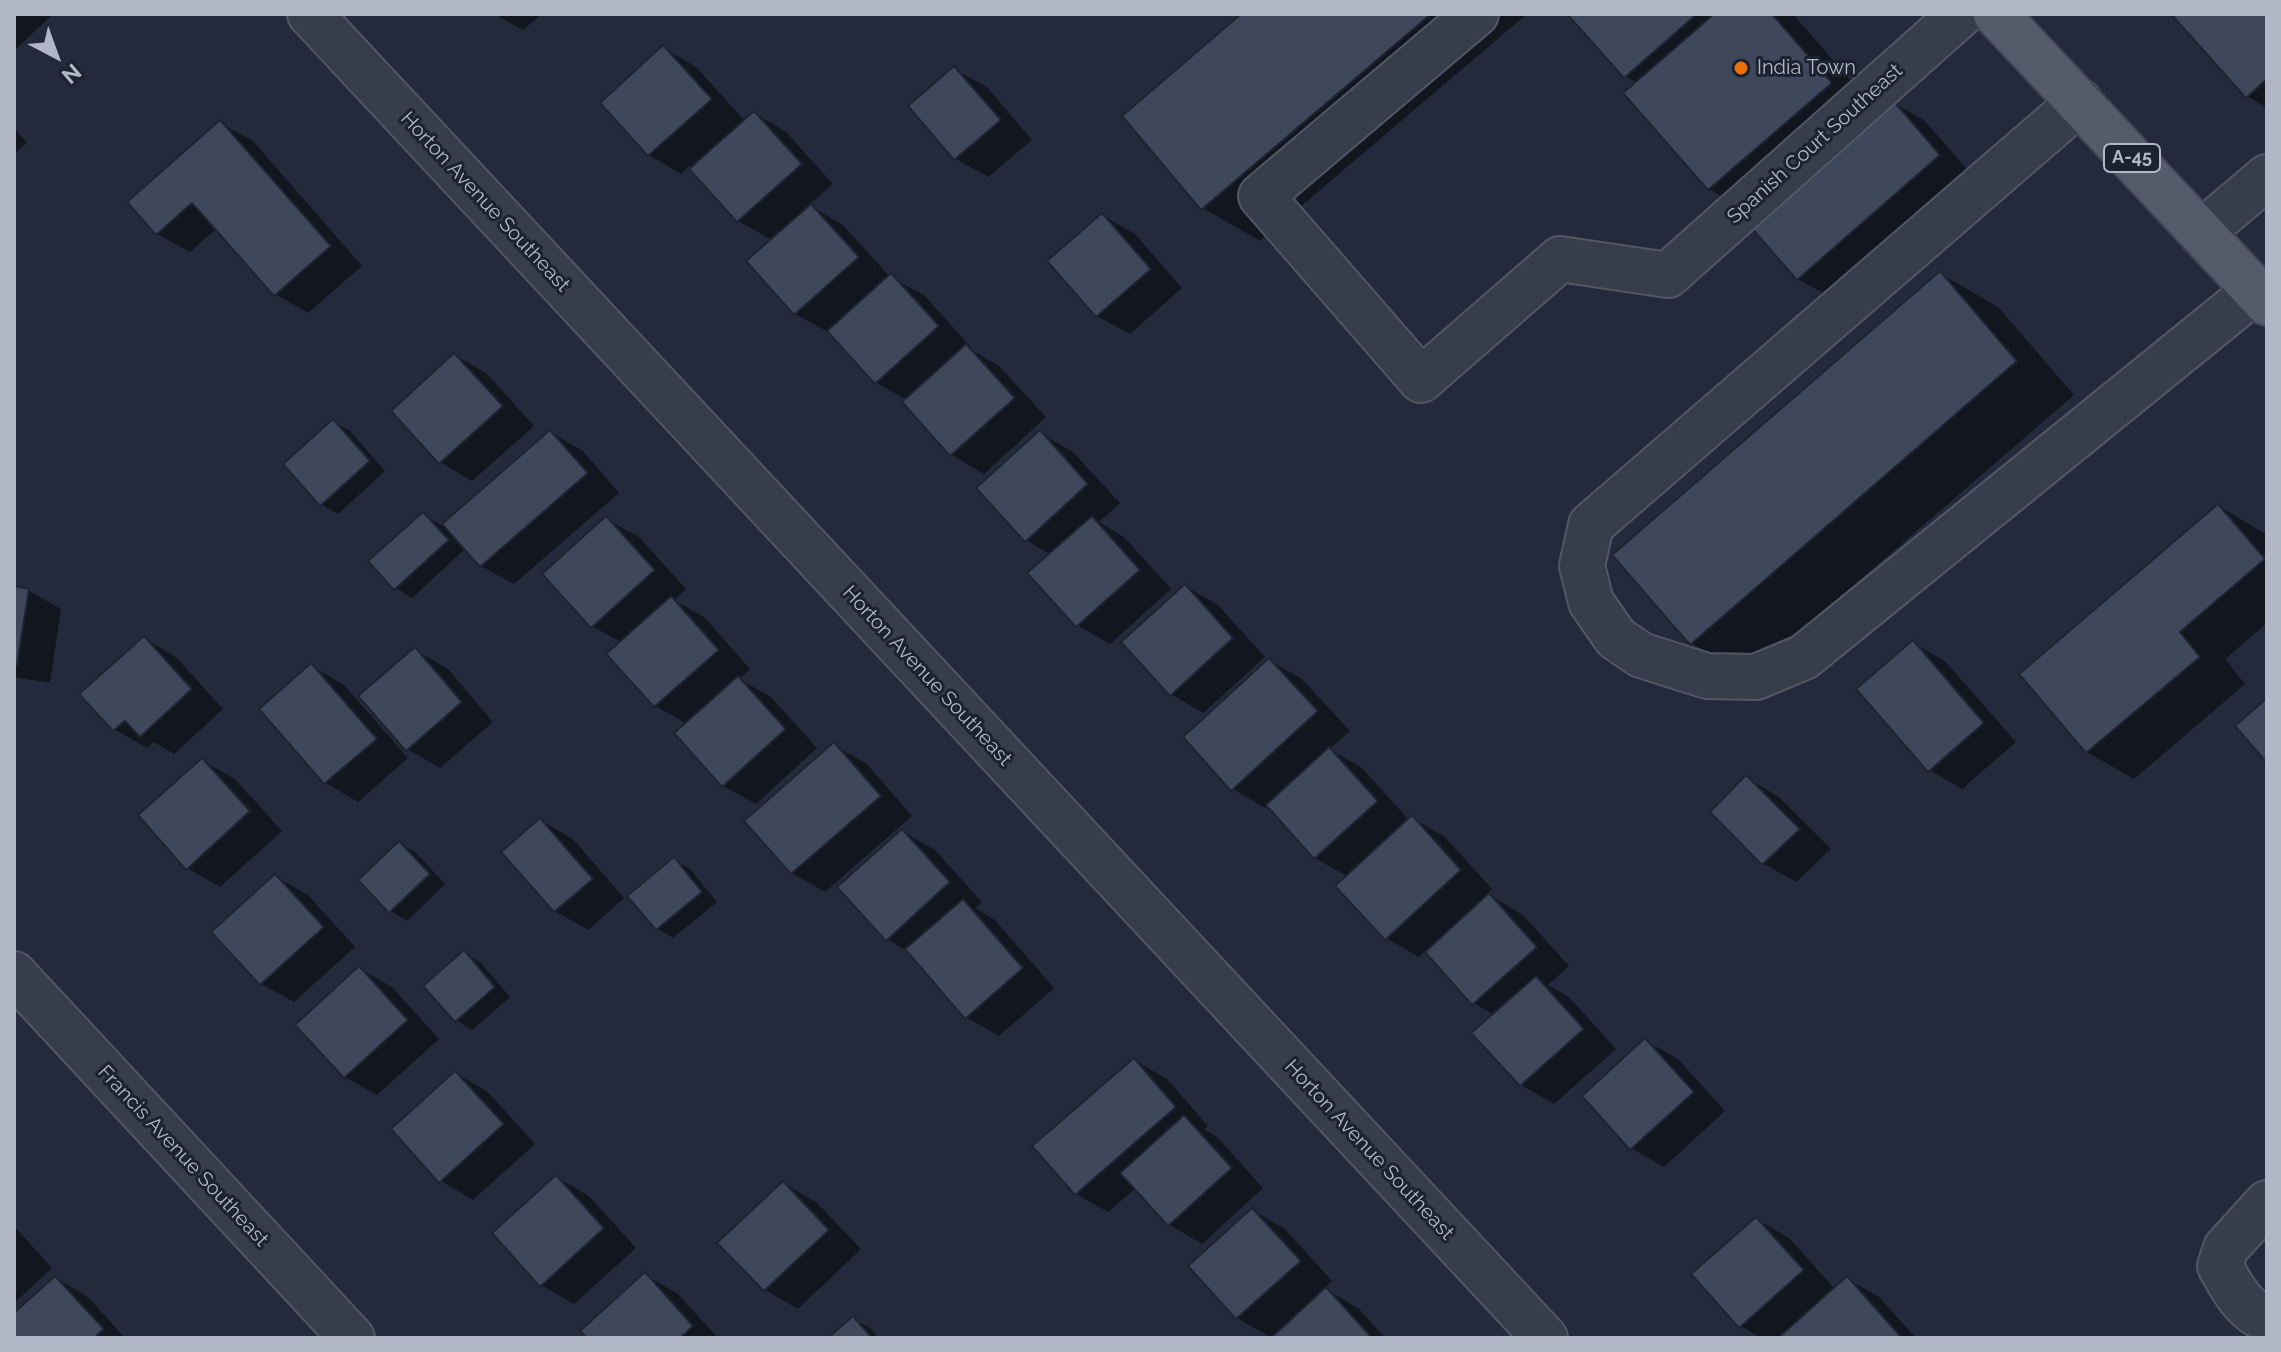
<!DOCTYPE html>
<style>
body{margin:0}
#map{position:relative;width:2281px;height:1352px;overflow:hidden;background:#232a3b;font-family:Raleway,sans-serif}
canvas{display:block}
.frame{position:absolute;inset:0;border:16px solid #b2b7c7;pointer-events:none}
.north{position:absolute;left:16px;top:16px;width:80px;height:80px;-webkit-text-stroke:6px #1c2230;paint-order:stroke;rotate:139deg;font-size:22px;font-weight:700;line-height:32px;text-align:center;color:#b2b7c7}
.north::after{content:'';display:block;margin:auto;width:28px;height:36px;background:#b2b7c7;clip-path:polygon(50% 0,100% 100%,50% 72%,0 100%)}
</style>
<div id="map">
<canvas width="2281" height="1352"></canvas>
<div class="frame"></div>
<div class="north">N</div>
</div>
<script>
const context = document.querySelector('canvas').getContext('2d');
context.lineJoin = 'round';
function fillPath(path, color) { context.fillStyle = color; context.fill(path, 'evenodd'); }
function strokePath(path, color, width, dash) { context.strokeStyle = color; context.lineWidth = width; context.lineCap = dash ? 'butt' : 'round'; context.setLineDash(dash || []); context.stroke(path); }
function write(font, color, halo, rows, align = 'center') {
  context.font = font + ' Raleway,sans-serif'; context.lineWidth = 6; context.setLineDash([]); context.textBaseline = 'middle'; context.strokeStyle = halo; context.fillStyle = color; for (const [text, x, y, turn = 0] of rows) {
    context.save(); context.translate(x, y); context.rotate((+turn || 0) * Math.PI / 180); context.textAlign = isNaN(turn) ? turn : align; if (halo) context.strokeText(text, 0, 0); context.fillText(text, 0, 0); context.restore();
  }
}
fillPath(new Path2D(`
 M14,14H53L15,50Z
 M494,14H542L523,30Z
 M1244,14H1527L1260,241L1203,208Z
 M1570,14H1793L1879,113L1892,102L1924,120L1972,175L1830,297L1798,279L1759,217L1709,189L1637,83L1625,76Z
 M2174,14H2267V108L2247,96Z
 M664,48L696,67L745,121L754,113L786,132L833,184L809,205L843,225L890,277L924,295L970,346L968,348L999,366L1046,417L984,474L952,455L905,402L907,400L877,383L830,331L828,332L795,314L772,240L738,221L689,166L681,174L649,155Z
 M954,69L987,87L1032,140L988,177L956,159L910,106Z
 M220,123L253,141L362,266L308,313L275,294L217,228L190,252L157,234Z
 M14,128L27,143L14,154Z
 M1102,215L1135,234L1182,288L1130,334L1097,316Z
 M1941,274L1998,307L2074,395L1749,676L1691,643Z
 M455,355L487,374L534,426L472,481L440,462Z
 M334,422L350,431L385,471L338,514L321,504Z
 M550,432L583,451L619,493L514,584L481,566L466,548L412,598L396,588L424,514L442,526Z
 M1040,433L1073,452L1120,503L1099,522L1124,537L1171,589L1110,644L1077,625L1051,555L1026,540Z
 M2219,506L2267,535V623L2225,659L2245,684L2134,779L2087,752L2021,674Z
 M606,519L639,537L686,589L674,600L704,617L750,669L739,679L771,697L817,748L756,804L723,786L687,724L656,706L622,643L592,626Z
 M1185,586L1218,605L1265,657L1203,713L1171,694Z
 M14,588L29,591L61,609L50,683L14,677Z
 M144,638L176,657L223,709L174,754L154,742L147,748L114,729Z
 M1913,643L1945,661L2016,742L1962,789L1929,770Z
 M415,650L448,669L493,722L440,768L407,749Z
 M1270,661L1302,679L1350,731L1329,749L1362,768L1409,820L1412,818L1445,837L1492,889L1487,894L1522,914L1569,966L1548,985L1569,997L1616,1049L1554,1104L1521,1085L1494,1015L1474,1003L1426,950L1419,957L1386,938L1348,877L1315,858L1268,805L1265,808L1233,789Z
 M312,666L344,685L408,758L358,802L326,783L262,709Z
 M834,745L867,764L912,816L825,892L792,873L747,821Z
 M203,761L235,779L282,831L220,887L187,868Z
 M1747,778L1779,797L1831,849L1796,882L1764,864L1713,812Z
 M540,820L573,839L624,898L588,930L555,911Z
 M902,831L935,850L982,902L975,908L995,920L1054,988L999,1036L966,1017L910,953L887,939Z
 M399,843L416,853L445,884L407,921L391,911Z
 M674,860L690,869L717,902L673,938L657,928Z
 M275,876L308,895L355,947L294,1002L261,984Z
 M464,953L480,962L510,997L472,1030L456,1020Z
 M360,969L392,987L439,1039L377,1095L345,1077Z
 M1646,1041L1678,1059L1725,1111L1664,1167L1631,1148Z
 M1134,1060L1167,1079L1208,1126L1204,1129L1217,1137L1263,1188L1202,1244L1170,1225L1136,1188L1108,1212L1076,1194Z
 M455,1073L488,1092L535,1144L473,1200L441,1181Z
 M556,1177L589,1196L636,1248L574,1304L541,1285Z
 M783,1183L816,1202L861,1249L798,1309L765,1290L720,1243Z
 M1252,1210L1285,1229L1332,1281L1324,1288L1359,1309L1385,1338H1272L1237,1318Z
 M1756,1219L1789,1238L1835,1289L1847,1279L1879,1297L1916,1338H1761L1741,1326Z
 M14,1226L52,1268L14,1303Z
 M645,1275L678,1294L718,1338H590Z
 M56,1278L88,1297L125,1338H14V1316Z
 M854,1319L870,1328L878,1338H831Z`), '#0007');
const building = new Path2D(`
 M1241,14H1431L1201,210L1122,116Z
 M1567,14H1697L1624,78Z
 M1714,14H1772L1832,83L1708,190L1623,93Z
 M2171,14H2267V79L2246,98Z
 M663,45L712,99L648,156L600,103Z
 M954,66L1001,120L954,160L908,106Z
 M1892,99L1940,155L1797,280L1748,224Z
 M754,111L802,164L737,222L689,169Z
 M220,120L331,246L274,296L192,203L156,235L127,202Z
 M811,204L859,257L794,315L746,261Z
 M1102,213L1151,269L1096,317L1047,261Z
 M1940,271L2017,361L1690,645L1612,555Z
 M891,273L939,326L875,384L827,331Z
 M966,344L1015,398L950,456L902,402Z
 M454,353L503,406L439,464L391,411Z
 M333,419L370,461L320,506L283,464Z
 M550,430L588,473L480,567L442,524Z
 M1040,430L1088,484L1025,542L976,488Z
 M2218,504L2265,559L2180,632L2200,657L2086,753L2019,674Z
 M423,512L449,540L394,590L368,561Z
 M606,516L655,570L591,628L542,574Z
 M1092,516L1140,570L1076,627L1027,573Z
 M1185,584L1233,638L1170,696L1121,642Z
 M14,586L29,589L17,665H14Z
 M671,596L719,650L654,707L606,654Z
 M144,636L192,689L140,737L125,721L113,731L79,694Z
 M1913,640L1984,723L1928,772L1856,689Z
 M415,647L462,702L406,751L358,696Z
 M1269,658L1318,711L1231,791L1183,737Z
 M311,663L377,739L324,784L259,709Z
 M738,676L786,729L722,787L674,733Z
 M2267,698V763L2235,726Z
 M834,742L881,796L791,874L744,821Z
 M1329,747L1378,801L1314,859L1266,805Z
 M202,758L250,811L186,870L138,815Z
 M1746,775L1800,829L1762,865L1710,812Z
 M1412,815L1461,870L1385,940L1335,886Z
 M540,818L593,879L554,912L501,852Z
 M902,829L950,882L886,941L837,887Z
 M399,841L430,874L389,913L358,880Z
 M674,857L702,892L656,930L627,896Z
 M275,874L324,927L260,985L211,932Z
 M1489,893L1537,947L1472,1005L1425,952Z
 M963,899L1023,968L965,1019L905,949Z
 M464,950L495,987L455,1022L423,986Z
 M359,966L408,1020L344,1078L295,1025Z
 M1536,976L1584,1029L1520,1086L1471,1033Z
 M1645,1038L1694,1092L1630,1150L1582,1096Z
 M1134,1058L1176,1107L1075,1195L1032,1146Z
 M455,1071L504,1124L439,1183L391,1129Z
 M1184,1115L1232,1168L1168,1226L1120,1173Z
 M556,1175L604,1228L540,1287L492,1233Z
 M783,1181L829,1230L764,1291L717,1243Z
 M1252,1208L1301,1261L1236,1319L1188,1266Z
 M1756,1217L1804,1270L1739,1328L1691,1274Z
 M645,1272L693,1326L680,1338H587L580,1331Z
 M55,1276L104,1329L94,1338H14V1313Z
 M1847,1276L1902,1338H1778Z
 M1326,1287L1372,1338H1271Z
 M853,1316L872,1338H828Z`);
fillPath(building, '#3f485b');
strokePath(building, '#1e2432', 2);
const minor = new Path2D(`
 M310,14L1545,1338
 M1476,14L1261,196L1421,380L1560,259L1668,275L1961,14
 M2080,102L1591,525L1582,566L1591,602L1616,638L1641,655L1707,676L1756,677L1804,657L2255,291
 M2201,233L2267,177
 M14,974L352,1338
 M2267,1203L2226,1248L2220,1266C2231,1286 2244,1311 2267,1319`);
const major = new Path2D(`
 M1996,14L2267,303`);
strokePath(minor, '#525766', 48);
strokePath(major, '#404654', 48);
strokePath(minor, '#363d4b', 44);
strokePath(major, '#545b6b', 44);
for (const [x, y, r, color] of [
 [1741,68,8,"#e8710a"]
]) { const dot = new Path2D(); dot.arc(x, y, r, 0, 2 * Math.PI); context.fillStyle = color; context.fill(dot); strokePath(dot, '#1c2230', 3); }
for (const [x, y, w] of [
 [2132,158,56]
]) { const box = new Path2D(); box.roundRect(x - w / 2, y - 14, w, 28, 6); context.fillStyle = '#1c2230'; context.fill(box); strokePath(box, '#b2b7c7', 2); }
write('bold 18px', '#b2b7c7', null, [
 ["A-45",2132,158]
]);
write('20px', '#b2b7c7', '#1c2230', [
 ["India Town",1757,68]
], 'left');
write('20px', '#b2b7c7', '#1c2230', [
 ["Spanish Court Southeast",1815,144,-42],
 ["Horton Avenue Southeast",485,202,47],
 ["Horton Avenue Southeast",927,676,47],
 ["Horton Avenue Southeast",1369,1150,47],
 ["Francis Avenue Southeast",183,1156,47]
]);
</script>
